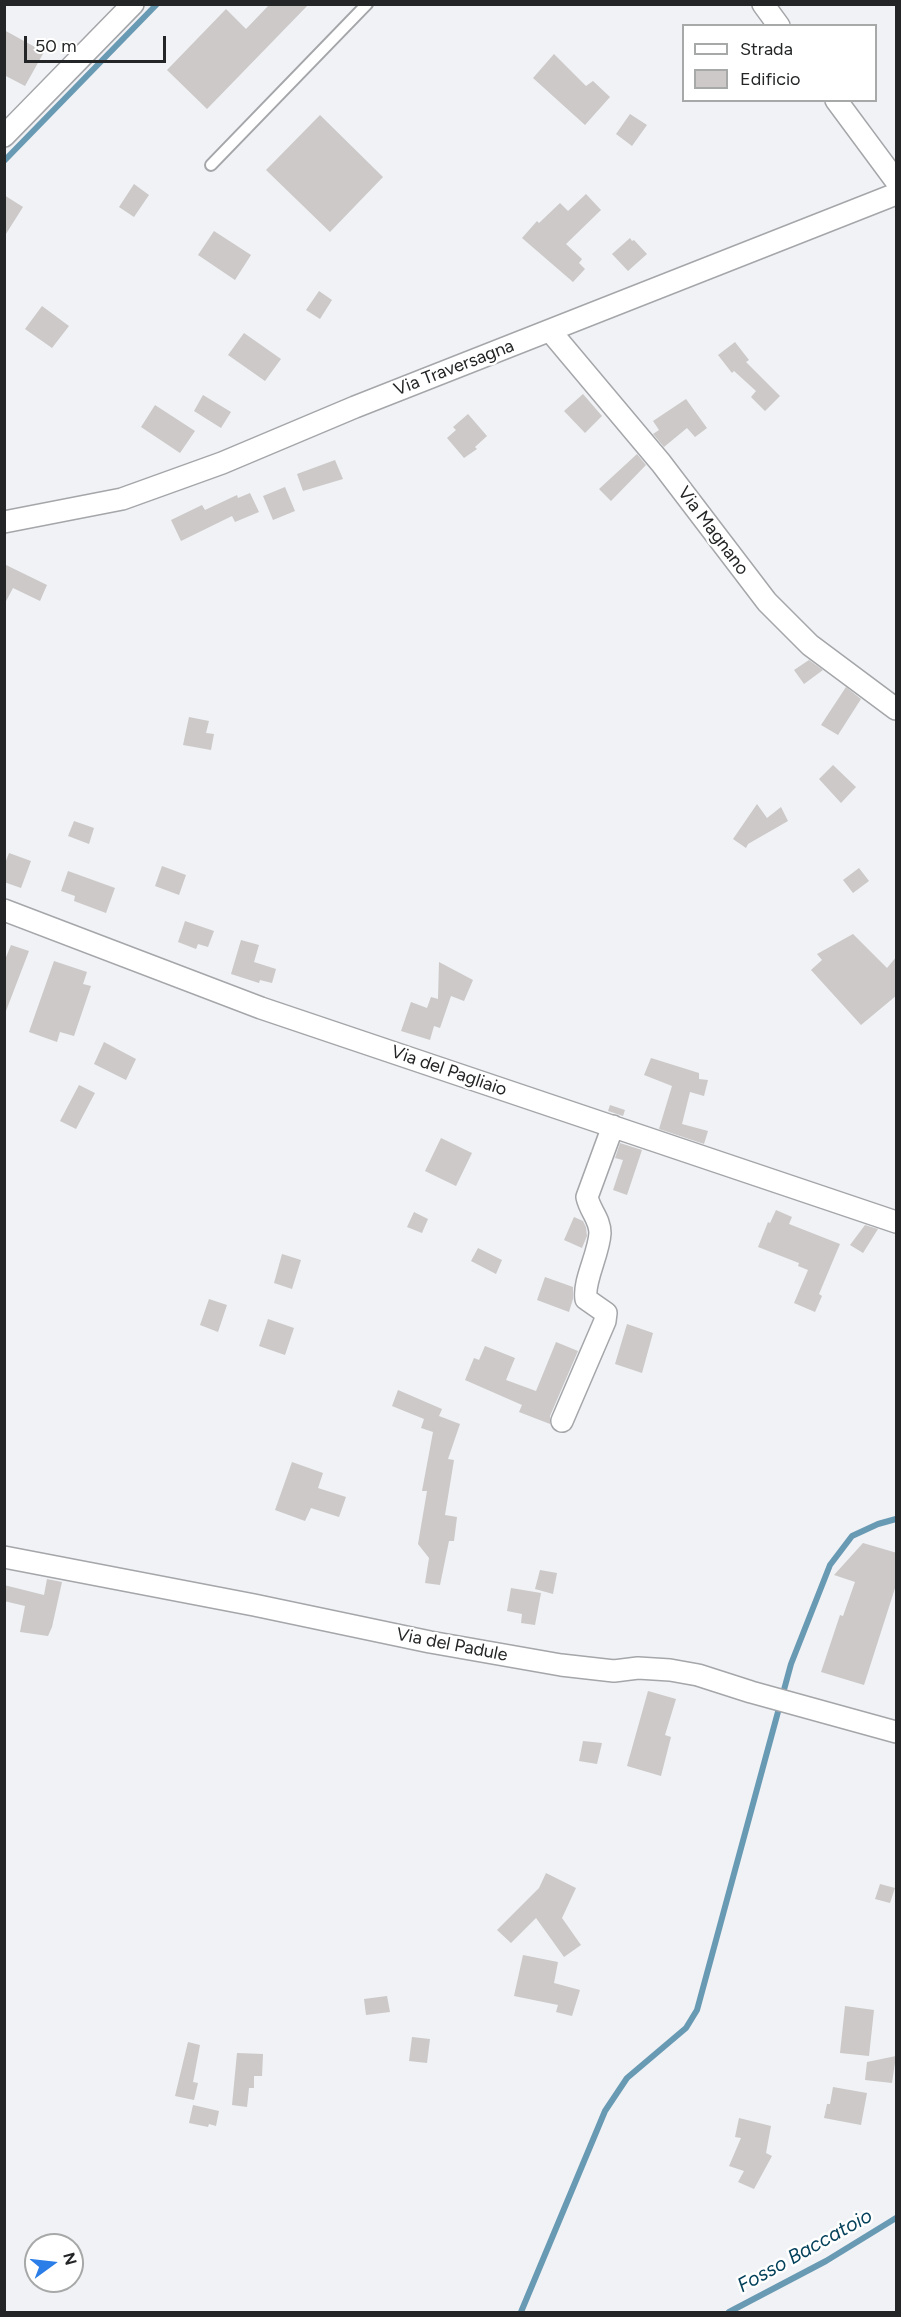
<!DOCTYPE html>
<style>
body{margin:0}
#map{position:relative;width:901px;height:2317px;overflow:hidden;background:#f0f2f5;font-family:Figtree,sans-serif}
canvas{display:block}
.frame{position:absolute;inset:0;border:6px solid #242526;pointer-events:none}
.legend{position:absolute;left:682px;top:24px;width:195px;height:78px;box-sizing:border-box;background:#fff;border:2px solid #a7a8a8;margin:0;padding:8px 10px;list-style:none;font-size:18px;color:#242526}
.legend li{display:flex;align-items:center;gap:12px;height:30px}
.legend b{width:30px;border:2px solid #a7a8a8}
.north{position:absolute;left:24px;top:2233px;width:60px;height:60px;box-sizing:border-box;background:#fff;border:2px solid #a7a8a8;border-radius:50%;rotate:75deg;font-size:16px;font-weight:700;line-height:24px;text-align:center;color:#242526}
.north::after{content:'';display:block;margin:auto;width:21px;height:27px;background:#2b7de8;clip-path:polygon(50% 0,100% 100%,50% 72%,0 100%)}
.scale{position:absolute;left:24px;top:36px;width:142px;height:27px;box-sizing:border-box;border:3px solid #242526;border-top:0;padding-left:8px;font-size:18px;line-height:21px;white-space:nowrap;color:#242526;-webkit-text-stroke:4px #fff;paint-order:stroke}
</style>
<div id="map">
<canvas width="901" height="2317"></canvas>
<div class="frame"></div>
<ul class="legend">
<li><b style="height:8px;background:#fff"></b>Strada</li>
<li><b style="height:16px;background:#ccc9c8"></b>Edificio</li>
</ul>
<div class="north">N</div>
<div class="scale">50 m</div>
</div>
<script>
const context = document.querySelector('canvas').getContext('2d');
context.lineJoin = 'round';
function strokePath(path, color, width, dash) { context.strokeStyle = color; context.lineWidth = width; context.lineCap = dash ? 'butt' : 'round'; context.setLineDash(dash || []); context.stroke(path); }
function fillPath(path, color) { context.fillStyle = color; context.fill(path, 'evenodd'); }
function write(font, color, halo, rows, align = 'center') {
  context.font = font + ' Figtree,sans-serif'; context.lineWidth = 5; context.setLineDash([]); context.textBaseline = 'middle'; context.strokeStyle = halo; context.fillStyle = color; for (const [text, x, y, turn = 0] of rows) {
    context.save(); context.translate(x, y); context.rotate((+turn || 0) * Math.PI / 180); context.textAlign = isNaN(turn) ? turn : align; if (halo) context.strokeText(text, 0, 0); context.fillText(text, 0, 0); context.restore();
  }
}
strokePath(new Path2D(`
 M4,161L157,4
 M521,2312L605,2111L627,2078L686,2028L697,2010L791,1664L830,1565L852,1536L878,1524L896,1519
 M729,2312L826,2261L896,2218`), '#699ab4', 6);
fillPath(new Path2D(`
 M270,4H309L207,109L167,70L226,9L246,29Z
 M4,30L44,52L25,86L4,75Z
 M554,54L586,86L593,81L610,97L585,125L533,78Z
 M630,114L647,125L632,146L616,134Z
 M320,115L383,177L330,232L266,170Z
 M134,184L149,195L134,217L119,207Z
 M586,194L601,210L566,244L582,259L579,263L585,269L573,282L522,238L537,221L539,223L560,203L568,211Z
 M4,195L23,207L4,237Z
 M214,231L251,255L235,280L198,255Z
 M630,238L632,241L634,240L647,254L628,271L612,254Z
 M319,291L332,300L320,319L306,310Z
 M42,306L69,326L52,348L25,329Z
 M244,333L281,359L265,381L228,355Z
 M735,342L749,360L746,362L780,396L765,411L751,397L756,391L734,371L732,373L718,355Z
 M583,394L602,416L585,433L564,411Z
 M203,395L231,412L221,428L194,411Z
 M686,399L707,428L695,437L687,428L664,447L653,434L659,430L653,421Z
 M155,405L195,431L180,453L141,427Z
 M468,414L487,436L475,447L477,449L464,458L447,438L456,430L453,427Z
 M637,454L646,465L611,501L599,489Z
 M335,460L343,479L303,491L297,474Z
 M285,487L295,511L273,520L263,496Z
 M250,493L259,512L235,522L232,516L181,541L171,520L202,505L205,510L237,495L238,498Z
 M4,564L47,585L40,601L13,588L4,605Z
 M809,660L823,670L804,684L794,670Z
 M846,687L861,699L838,735L821,725Z
 M189,717L209,721L206,733L214,734L211,750L183,745Z
 M833,765L856,787L841,803L819,779Z
 M757,804L767,818L781,807L788,821L748,844L746,848L733,839Z
 M74,821L94,828L89,844L68,836Z
 M9,853L31,861L21,888L4,882V866Z
 M162,866L186,875L179,895L155,886Z
 M859,868L869,881L853,893L843,880Z
 M68,871L115,888L106,913L74,901L75,896L61,891Z
 M185,921L214,931L208,947L198,944L196,949L178,942Z
 M853,934L887,968L897,956V995L861,1025L811,970L822,960L817,954Z
 M241,940L259,945L254,962L276,969L272,983L260,980L259,983L231,974Z
 M11,945L29,951L6,1011L4,962Z
 M54,961L87,972L83,984L91,986L74,1036L60,1032L57,1042L29,1032Z
 M439,962L473,980L464,1001L451,996L440,1028L434,1026L430,1040L401,1031L411,1002L427,1008L431,997L438,999Z
 M104,1042L136,1059L126,1080L94,1064Z
 M651,1058L699,1073V1079L708,1080L704,1096L690,1092L682,1124L708,1131L704,1144L659,1129L672,1086L644,1075Z
 M79,1085L95,1093L76,1129L60,1121Z
 M610,1105L625,1110L623,1116L608,1111Z
 M441,1138L472,1153L456,1186L425,1171Z
 M620,1143L642,1150L627,1195L613,1190L623,1160L615,1158Z
 M776,1210L792,1217L789,1224L840,1244L819,1294L822,1296L815,1312L794,1303L808,1270L798,1266L799,1263L758,1247L768,1222L770,1223Z
 M414,1212L428,1219L422,1233L407,1227Z
 M574,1217L583,1221L586,1227L587,1236L582,1248L564,1240Z
 M865,1225L878,1229L863,1253L850,1245Z
 M478,1248L502,1260L496,1274L471,1261Z
 M282,1254L301,1260L292,1289L274,1283Z
 M545,1277L573,1287V1299L569,1312L537,1300Z
 M209,1299L227,1305L218,1332L200,1325Z
 M268,1319L294,1328L285,1355L259,1346Z
 M627,1324L653,1333L642,1373L615,1364Z
 M556,1342L578,1351L550,1416V1424L519,1412L522,1405L465,1380L474,1358L479,1360L485,1346L515,1358L506,1380L536,1391Z
 M398,1390L442,1409L439,1416L460,1424L448,1459L454,1460L445,1515L457,1517L454,1541H449L440,1585L425,1583L429,1558L418,1544L427,1491H422L433,1432L421,1428L424,1419L392,1406Z
 M292,1462L323,1473L318,1488L346,1497L339,1517L311,1508L305,1521L275,1510Z
 M863,1543L897,1553V1582L864,1685L821,1672L840,1615L843,1616L855,1582L834,1575Z
 M540,1570L557,1573L553,1594L535,1589Z
 M47,1579L62,1582L52,1627L48,1636L20,1632L25,1606L4,1601V1585L44,1595Z
 M511,1588L541,1593L535,1625L521,1623L522,1614L507,1611Z
 M648,1691L676,1699L665,1735L671,1737L661,1776L627,1766Z
 M583,1741L602,1743L597,1764L579,1761Z
 M546,1873L576,1888L562,1918L581,1945L564,1957L536,1918L511,1943L497,1930L539,1888Z
 M880,1884L895,1888L890,1903L875,1899Z
 M523,1955L558,1962L554,1983L580,1990L572,2016L556,2012L558,2005L514,1996Z
 M387,1996L390,2012L366,2015L364,1999Z
 M845,2006L874,2010L869,2056L840,2053Z
 M412,2037L430,2039L427,2063L409,2061Z
 M188,2042L200,2045L193,2082L198,2083L194,2100L175,2096Z
 M237,2053L263,2054L262,2076H254V2088H249L247,2107L232,2105Z
 M896,2056L892,2083L865,2080L867,2062Z
 M833,2087L867,2093L861,2125L824,2118L827,2104H830Z
 M193,2105L219,2111L216,2126L209,2124L208,2127L189,2123Z
 M739,2118L771,2126L766,2153L772,2156L754,2189L738,2182L744,2171L729,2166L741,2138L735,2137Z`), '#ccc9c8');
const service = new Path2D(`
 M211,165L367,4`);
const minor = new Path2D(`
 M763,4L779,26
 M836,100L896,181
 M4,136L133,4
 M551,332L661,463L767,602L810,645L896,709
 M4,522L122,499L222,463L355,407L896,194
 M4,910L261,1008L896,1222
 M562,1421L605,1321L606,1313L586,1299C583,1281 599,1254 600,1233C600,1219 590,1211 587,1197L613,1126
 M4,1557L254,1605L430,1642L561,1665L614,1671L638,1668L670,1670L698,1675L751,1692L896,1732`);
strokePath(service, '#a4a6a9', 14);
strokePath(minor, '#a4a6a9', 24);
strokePath(service, '#fff', 10);
strokePath(minor, '#fff', 21);
write('18px', '#242526', '#fff', [
 ["Via Traversagna",454,368,-21],
 ["Via Magnano",713,531,53],
 ["Via del Pagliaio",449,1071,19],
 ["Via del Padule",452,1645,11]
]);
write('italic 20px', '#03415a', '#fff', [
 ["Fosso Baccatoio",805,2251,-29]
]);
</script>
